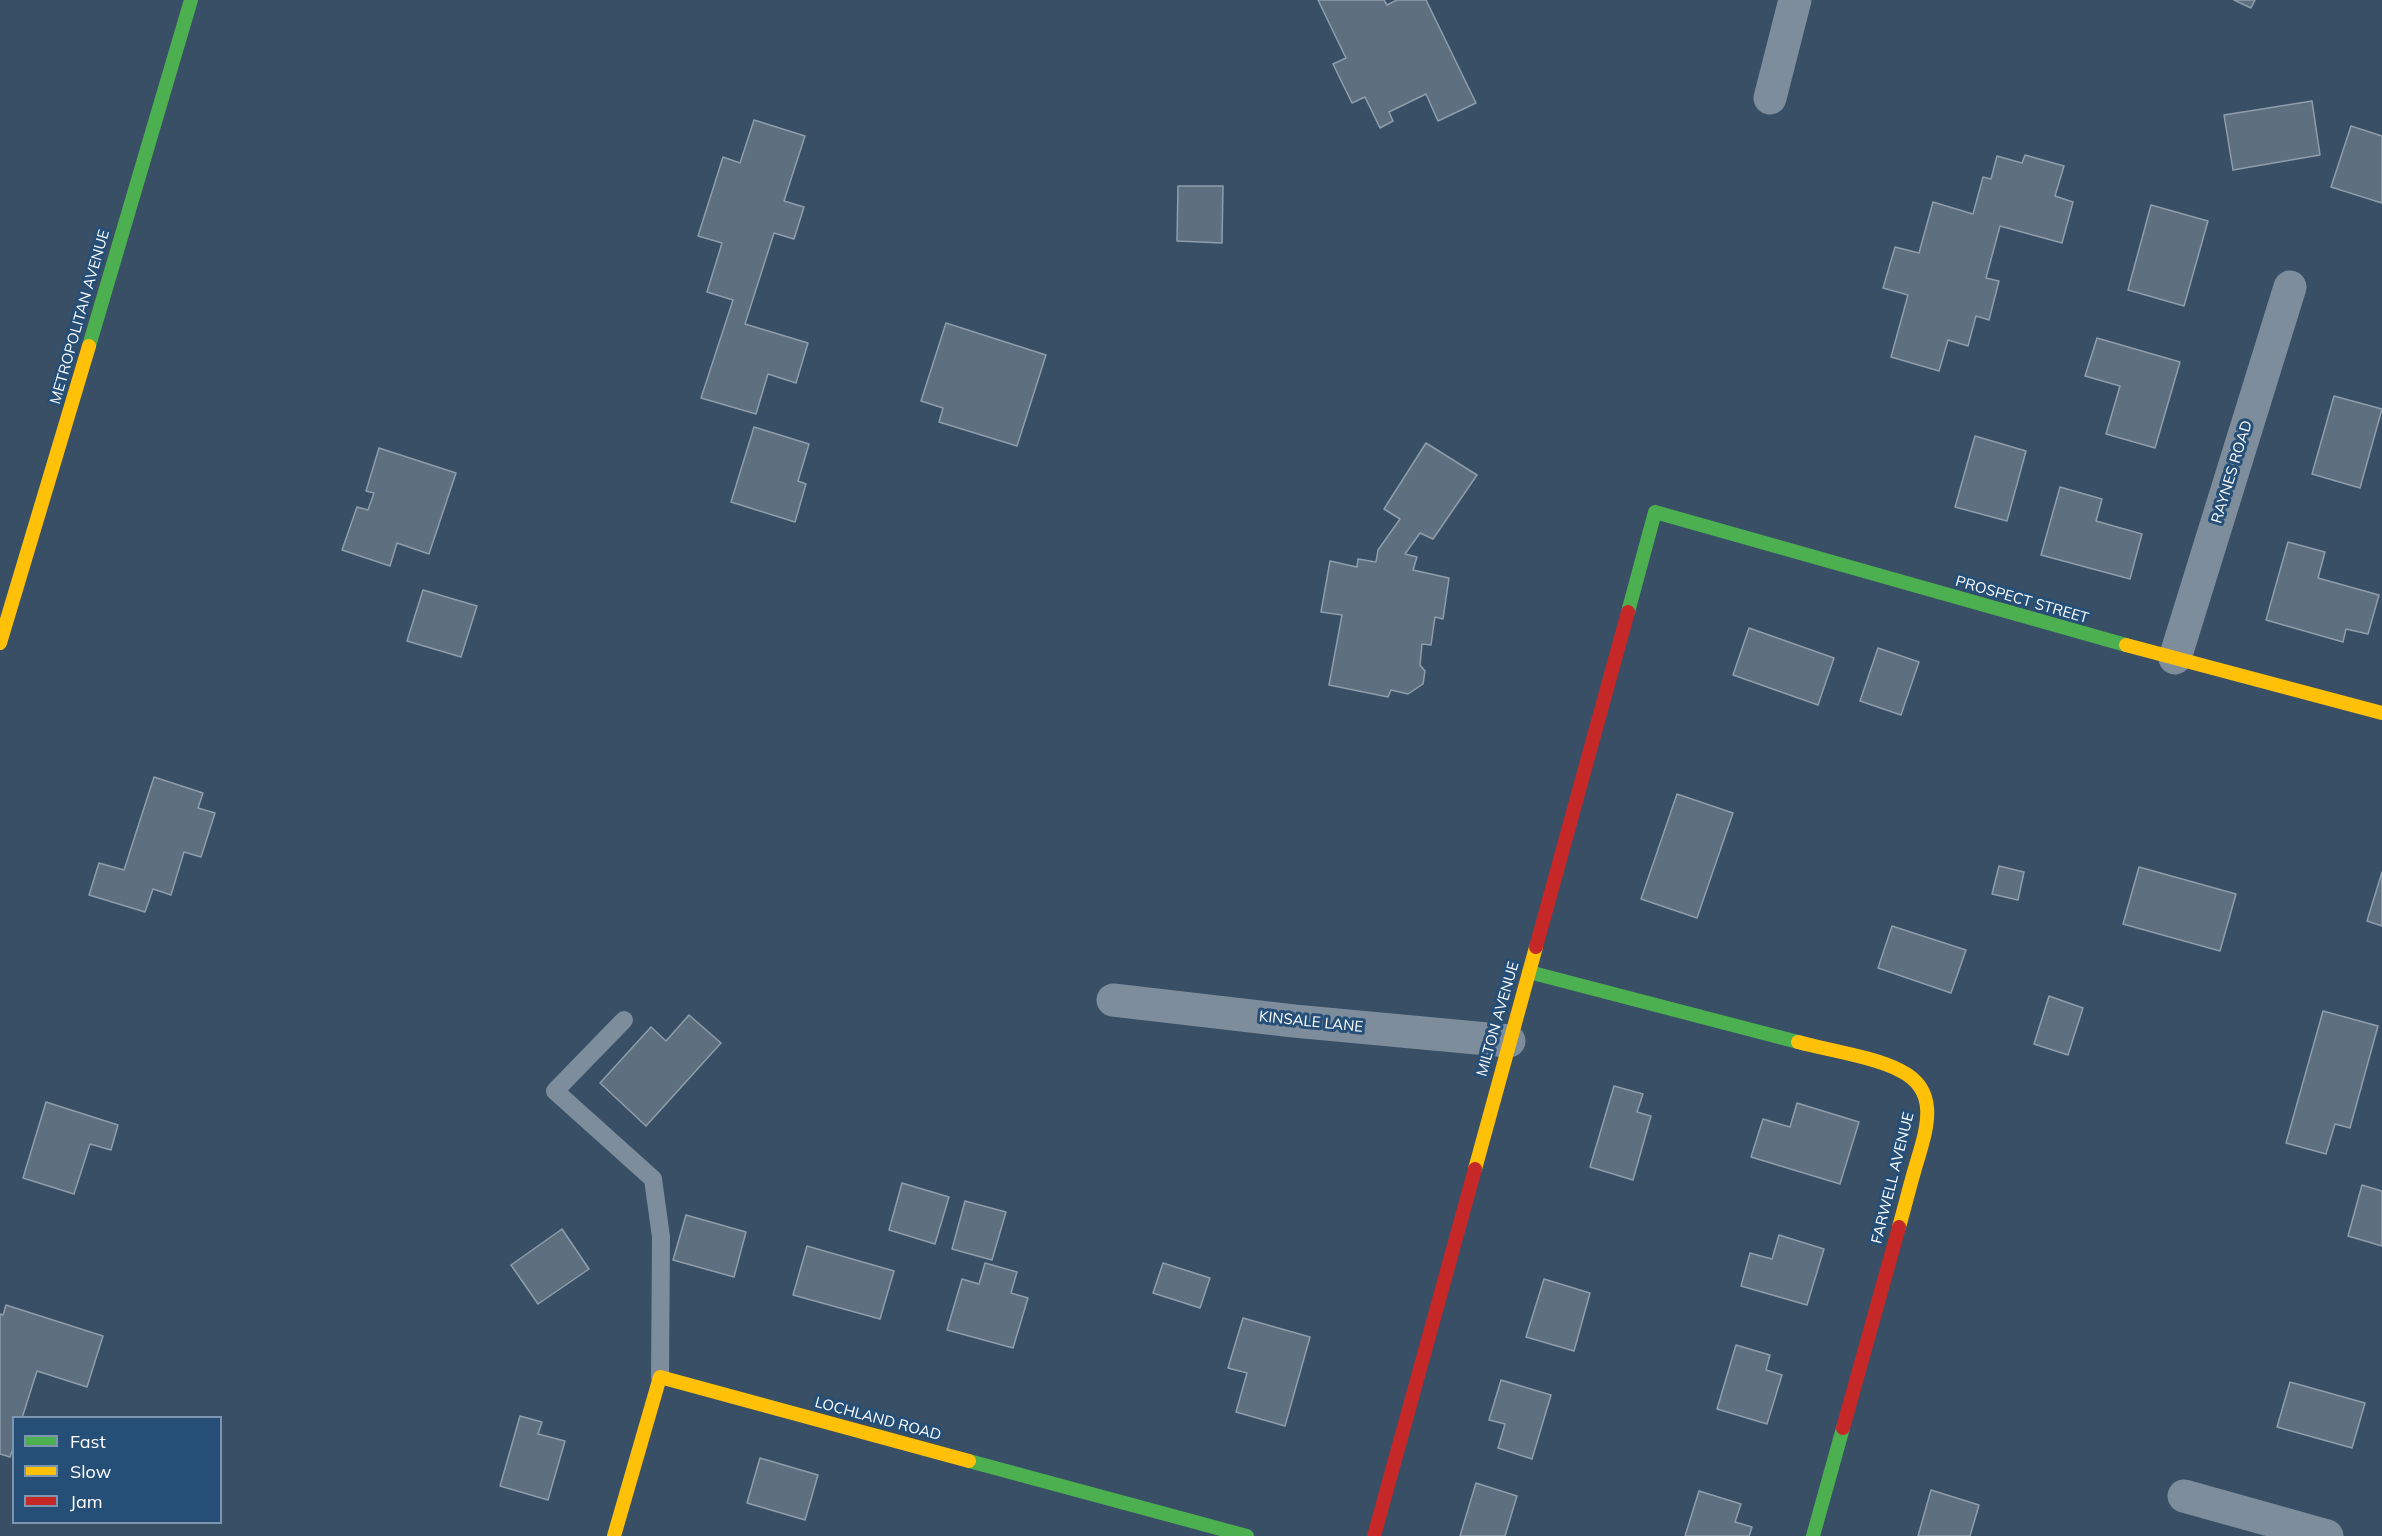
<!DOCTYPE html>
<style>
body{margin:0}
#map{position:relative;width:2382px;height:1536px;overflow:hidden;background:#394f65;font-family:Mulish,sans-serif}
canvas{display:block}
.legend{position:absolute;left:12px;top:1416px;width:210px;height:108px;box-sizing:border-box;background:#264f78;border:2px solid #7d95ae;margin:0;padding:8px 10px;list-style:none;font-size:18px;color:#fff}
.legend li{display:flex;align-items:center;gap:12px;height:30px}
.legend b{width:30px;border:2px solid #7d95ae}
</style>
<div id="map">
<canvas width="2382" height="1536"></canvas>
<ul class="legend">
<li><b style="height:8px;background:#4caf50"></b>Fast</li>
<li><b style="height:8px;background:#ffc107"></b>Slow</li>
<li><b style="height:8px;background:#c62828"></b>Jam</li>
</ul>
</div>
<script>
const context = document.querySelector('canvas').getContext('2d');
context.lineJoin = 'round';
function fillPath(path, color) { context.fillStyle = color; context.fill(path, 'evenodd'); }
function strokePath(path, color, width, dash) { context.strokeStyle = color; context.lineWidth = width; context.lineCap = dash ? 'butt' : 'round'; context.setLineDash(dash || []); context.stroke(path); }
function write(font, color, halo, rows, align = 'center') {
  context.font = font + ' Mulish,sans-serif'; context.lineWidth = 6; context.setLineDash([]); context.textBaseline = 'middle'; context.strokeStyle = halo; context.fillStyle = color; for (const [text, x, y, turn = 0] of rows) {
    context.save(); context.translate(x, y); context.rotate((+turn || 0) * Math.PI / 180); context.textAlign = isNaN(turn) ? turn : align; if (halo) context.strokeText(text, 0, 0); context.fillText(text, 0, 0); context.restore();
  }
}
const building = new Path2D(`
 M1318,0H1384L1387,5L1397,0H1426L1476,103L1438,121L1426,94L1389,112L1393,121L1380,128L1365,97L1352,103L1333,64L1346,58Z
 M2234,0H2255L2251,8Z
 M2312,101L2320,155L2233,170L2224,115Z
 M754,120L805,136L784,201L804,207L794,239L774,233L745,324L808,343L796,383L768,374L756,414L701,398L733,300L707,292L722,243L698,236L723,157L740,163Z
 M2351,126L2382,136V203L2331,187Z
 M2025,155L2064,166L2055,196L2073,202L2062,243L2000,226L1986,278L1999,281L1989,320L1976,316L1968,346L1948,340L1939,371L1891,357L1908,295L1883,288L1895,247L1919,253L1933,202L1973,214L1983,177L1991,179L1997,156L2022,163Z
 M1178,186H1223L1222,243L1177,241Z
 M2151,205L2208,221L2184,306L2128,290Z
 M946,323L1046,355L1017,446L939,422L943,408L921,401Z
 M2097,338L2180,362L2155,448L2106,434L2120,386L2085,376Z
 M2334,396L2382,409L2360,488L2312,474Z
 M754,427L809,444L798,481L806,484L795,522L731,502Z
 M1975,436L2026,451L2007,521L1955,507Z
 M1426,443L1477,475L1433,539L1420,533L1405,554L1417,557L1413,570L1449,578L1443,619L1435,617L1431,645L1422,644L1420,665L1425,671L1423,684L1408,694L1391,690L1388,697L1329,685L1342,615L1321,612L1330,561L1357,567L1358,559L1376,562L1378,550L1400,519L1384,509Z
 M379,448L456,473L429,554L397,543L390,566L342,550L357,507L368,510L374,493L366,491Z
 M2060,487L2102,499L2096,521L2142,534L2130,579L2041,555Z
 M2288,542L2325,552L2318,578L2379,595L2368,634L2346,629L2343,642L2266,620Z
 M423,590L477,606L461,657L407,641Z
 M1749,628L1834,658L1818,705L1733,675Z
 M1878,648L1919,662L1901,715L1860,701Z
 M154,777L203,793L198,808L215,813L201,857L184,852L171,895L153,889L145,912L89,895L99,863L124,870Z
 M1677,794L1733,813L1697,918L1641,899Z
 M1999,866L2024,872L2018,900L1992,894Z
 M2139,867L2236,894L2220,951L2123,924Z
 M2382,872V926L2367,921Z
 M1892,926L1966,950L1951,993L1878,968Z
 M2049,996L2083,1008L2068,1055L2034,1044Z
 M2323,1011L2378,1026L2350,1128L2335,1124L2326,1154L2286,1143Z
 M689,1015L721,1043L646,1126L600,1083L651,1027L666,1041Z
 M1614,1086L1643,1094L1637,1112L1651,1116L1633,1180L1590,1167Z
 M46,1102L118,1125L111,1150L90,1144L74,1194L23,1178Z
 M1797,1103L1859,1122L1840,1184L1751,1157L1763,1119L1790,1127Z
 M902,1183L949,1197L935,1244L889,1230Z
 M2362,1185L2382,1191V1246L2348,1236Z
 M965,1201L1006,1212L992,1260L952,1249Z
 M686,1215L746,1232L734,1277L673,1260Z
 M562,1229L589,1269L538,1304L511,1265Z
 M1779,1235L1824,1249L1807,1305L1741,1286L1750,1253L1772,1259Z
 M807,1246L894,1271L880,1319L793,1295Z
 M985,1263L1017,1272L1011,1293L1028,1298L1013,1348L947,1330L962,1279L979,1284Z
 M1163,1263L1210,1278L1200,1308L1153,1293Z
 M1544,1279L1590,1293L1574,1351L1526,1337Z
 M6,1305L103,1336L87,1387L37,1371L22,1418H14V1446L10,1457L0,1454V1314L3,1315Z
 M1243,1318L1310,1337L1285,1426L1236,1412L1247,1373L1228,1368Z
 M1736,1345L1770,1355L1766,1370L1782,1375L1767,1424L1717,1409Z
 M1501,1380L1551,1395L1532,1459L1498,1448L1505,1424L1489,1420Z
 M2290,1382L2365,1403L2352,1448L2277,1427Z
 M520,1416L542,1422L538,1434L565,1441L548,1500L500,1486Z
 M760,1458L818,1475L805,1520L747,1503Z
 M1476,1483L1517,1496L1505,1536H1460Z
 M1931,1490L1979,1505L1970,1536H1918Z
 M1699,1491L1741,1504L1735,1522L1752,1527L1749,1536H1685Z`);
fillPath(building, '#5e6f80');
strokePath(building, '#909eab', 1.5);
strokePath(new Path2D(`
 M624,1020L555,1091L653,1179L661,1237L660,1377`), '#7d8d9c', 18);
strokePath(new Path2D(`
 M1770,98L1795,0
 M2175,658L2290,287
 M1113,1000L1294,1021L1509,1041
 M2184,1496L2327,1536`), '#7d8d9c', 33);
strokePath(new Path2D(`
 M89,346L191,0
 M1628,612L1655,512L2126,645
 M1529,972L1798,1042
 M969,1461L1247,1536
 M1813,1536L1843,1428`), '#4caf50', 14);
strokePath(new Path2D(`
 M0,643L89,346
 M2126,645L2382,713
 M1798,1042C1827,1050 1875,1057 1901,1071C1941,1091 1926,1131 1916,1165C1910,1185 1905,1206 1899,1227
 M1475,1169L1536,947
 M614,1536L660,1377L969,1461`), '#ffc107', 14);
strokePath(new Path2D(`
 M1536,947L1628,612
 M1843,1428L1899,1227
 M1374,1536L1475,1169`), '#c62828', 14);
write('15px', '#fff', '#264f78', [
 ["METROPOLITAN AVENUE",80,317,-74],
 ["RAYNES ROAD",2232,472,-73],
 ["PROSPECT STREET",2022,600,16],
 ["MILTON AVENUE",1498,1019,-74],
 ["KINSALE LANE",1311,1022,6],
 ["FARWELL AVENUE",1893,1178,-76],
 ["LOCHLAND ROAD",878,1419,15]
]);
</script>
